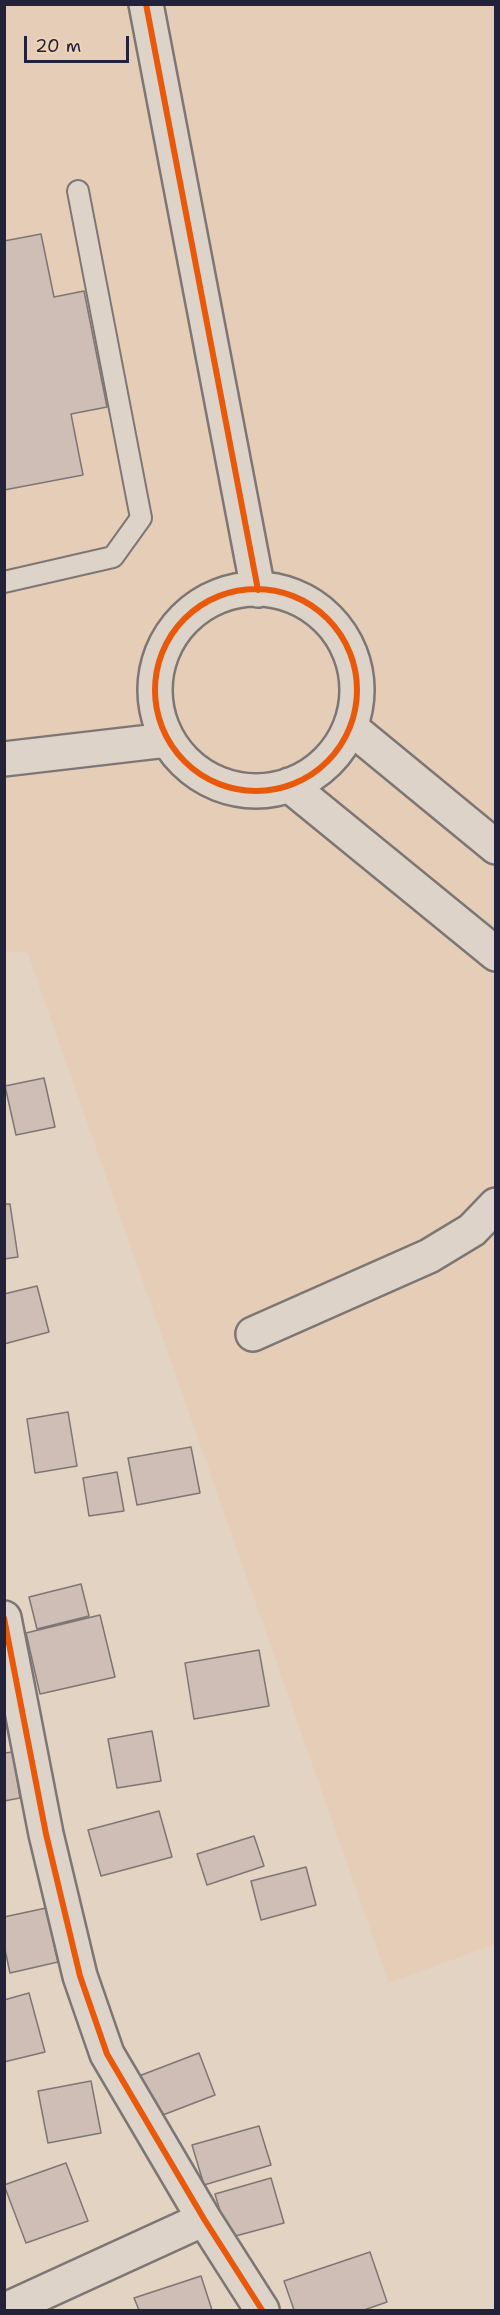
<!DOCTYPE html>
<style>
body{margin:0}
#map{position:relative;width:500px;height:2315px;overflow:hidden;background:#e2d3c3;font-family:"Shantell Sans",sans-serif}
canvas{display:block}
.frame{position:absolute;inset:0;border:6px solid #22223b;pointer-events:none}
.scale{position:absolute;left:24px;top:36px;width:105px;height:27px;box-sizing:border-box;border:3px solid #22223b;border-top:0;padding-left:8px;font-size:18px;line-height:21px;white-space:nowrap;color:#22223b;-webkit-text-stroke:4px #efd3b6;paint-order:stroke}
</style>
<div id="map">
<canvas width="500" height="2315"></canvas>
<div class="frame"></div>
<div class="scale">20 m</div>
</div>
<script>
const context = document.querySelector('canvas').getContext('2d');
context.lineJoin = 'round';
function fillPath(path, color) { context.fillStyle = color; context.fill(path, 'evenodd'); }
function strokePath(path, color, width, dash) { context.strokeStyle = color; context.lineWidth = width; context.lineCap = dash ? 'butt' : 'round'; context.setLineDash(dash || []); context.stroke(path); }
fillPath(new Path2D(`
 M4,5H495V1944L389,1983L27,951L5,953Z`), '#e6cdb7');
const building = new Path2D(`
 M41,234L54,297L84,291L107,407L71,414L83,475L4,490V241Z
 M44,1078L55,1127L16,1135L5,1086Z
 M4,1204H10L18,1257L4,1259Z
 M37,1286L49,1332L4,1344V1294Z
 M68,1412L77,1466L35,1473L27,1419Z
 M191,1447L200,1493L137,1505L128,1458Z
 M117,1472L124,1511L89,1516L83,1478Z
 M81,1584L89,1616L37,1629L29,1597Z
 M100,1615L115,1677L40,1694L26,1633Z
 M259,1650L269,1706L194,1719L185,1663Z
 M152,1731L161,1781L117,1788L108,1739Z
 M13,1752L20,1798L4,1801V1753Z
 M159,1811L172,1857L101,1876L88,1830Z
 M254,1836L264,1866L207,1885L197,1854Z
 M306,1867L316,1905L261,1920L251,1881Z
 M46,1908L58,1962L10,1973L4,1945V1917Z
 M29,1993L45,2052L4,2062V2000Z
 M199,2053L215,2095L155,2118L139,2076Z
 M91,2081L101,2133L48,2143L38,2091Z
 M259,2126L271,2165L204,2185L192,2145Z
 M66,2163L88,2221L26,2243L4,2185Z
 M271,2178L284,2223L228,2238L215,2194Z
 M370,2252L387,2302L364,2310H294L284,2281Z
 M201,2276L212,2310H139L134,2298Z`);
fillPath(building, '#cebeb5');
strokePath(building, '#7d7674', 1.5);
const service = new Path2D(`
 M4,582L113,557L141,518L78,191`);
const minor = new Path2D(`
 M146,4L258,590
 M155 690a101 101 0 1 1 202 0a101 101 0 1 1-202 0Z
 M350,727L496,847
 M4,759L167,740
 M289,785L496,954
 M253,1334L429,1256L472,1230L496,1205
 M4,1618L46,1834L80,1976L107,2054L204,2219L262,2310
 M5,2310L204,2219`);
strokePath(service, '#7d7674', 24);
strokePath(minor, '#7d7674', 38);
strokePath(service, '#ddd3c8', 20);
strokePath(minor, '#ddd3c8', 33);
strokePath(new Path2D(`
 M146,4L258,590
 M155 690a101 101 0 1 1 202 0a101 101 0 1 1-202 0Z
 M4,1618L46,1834L80,1976L107,2054L204,2219L262,2310`), '#e8590c', 6);
</script>
